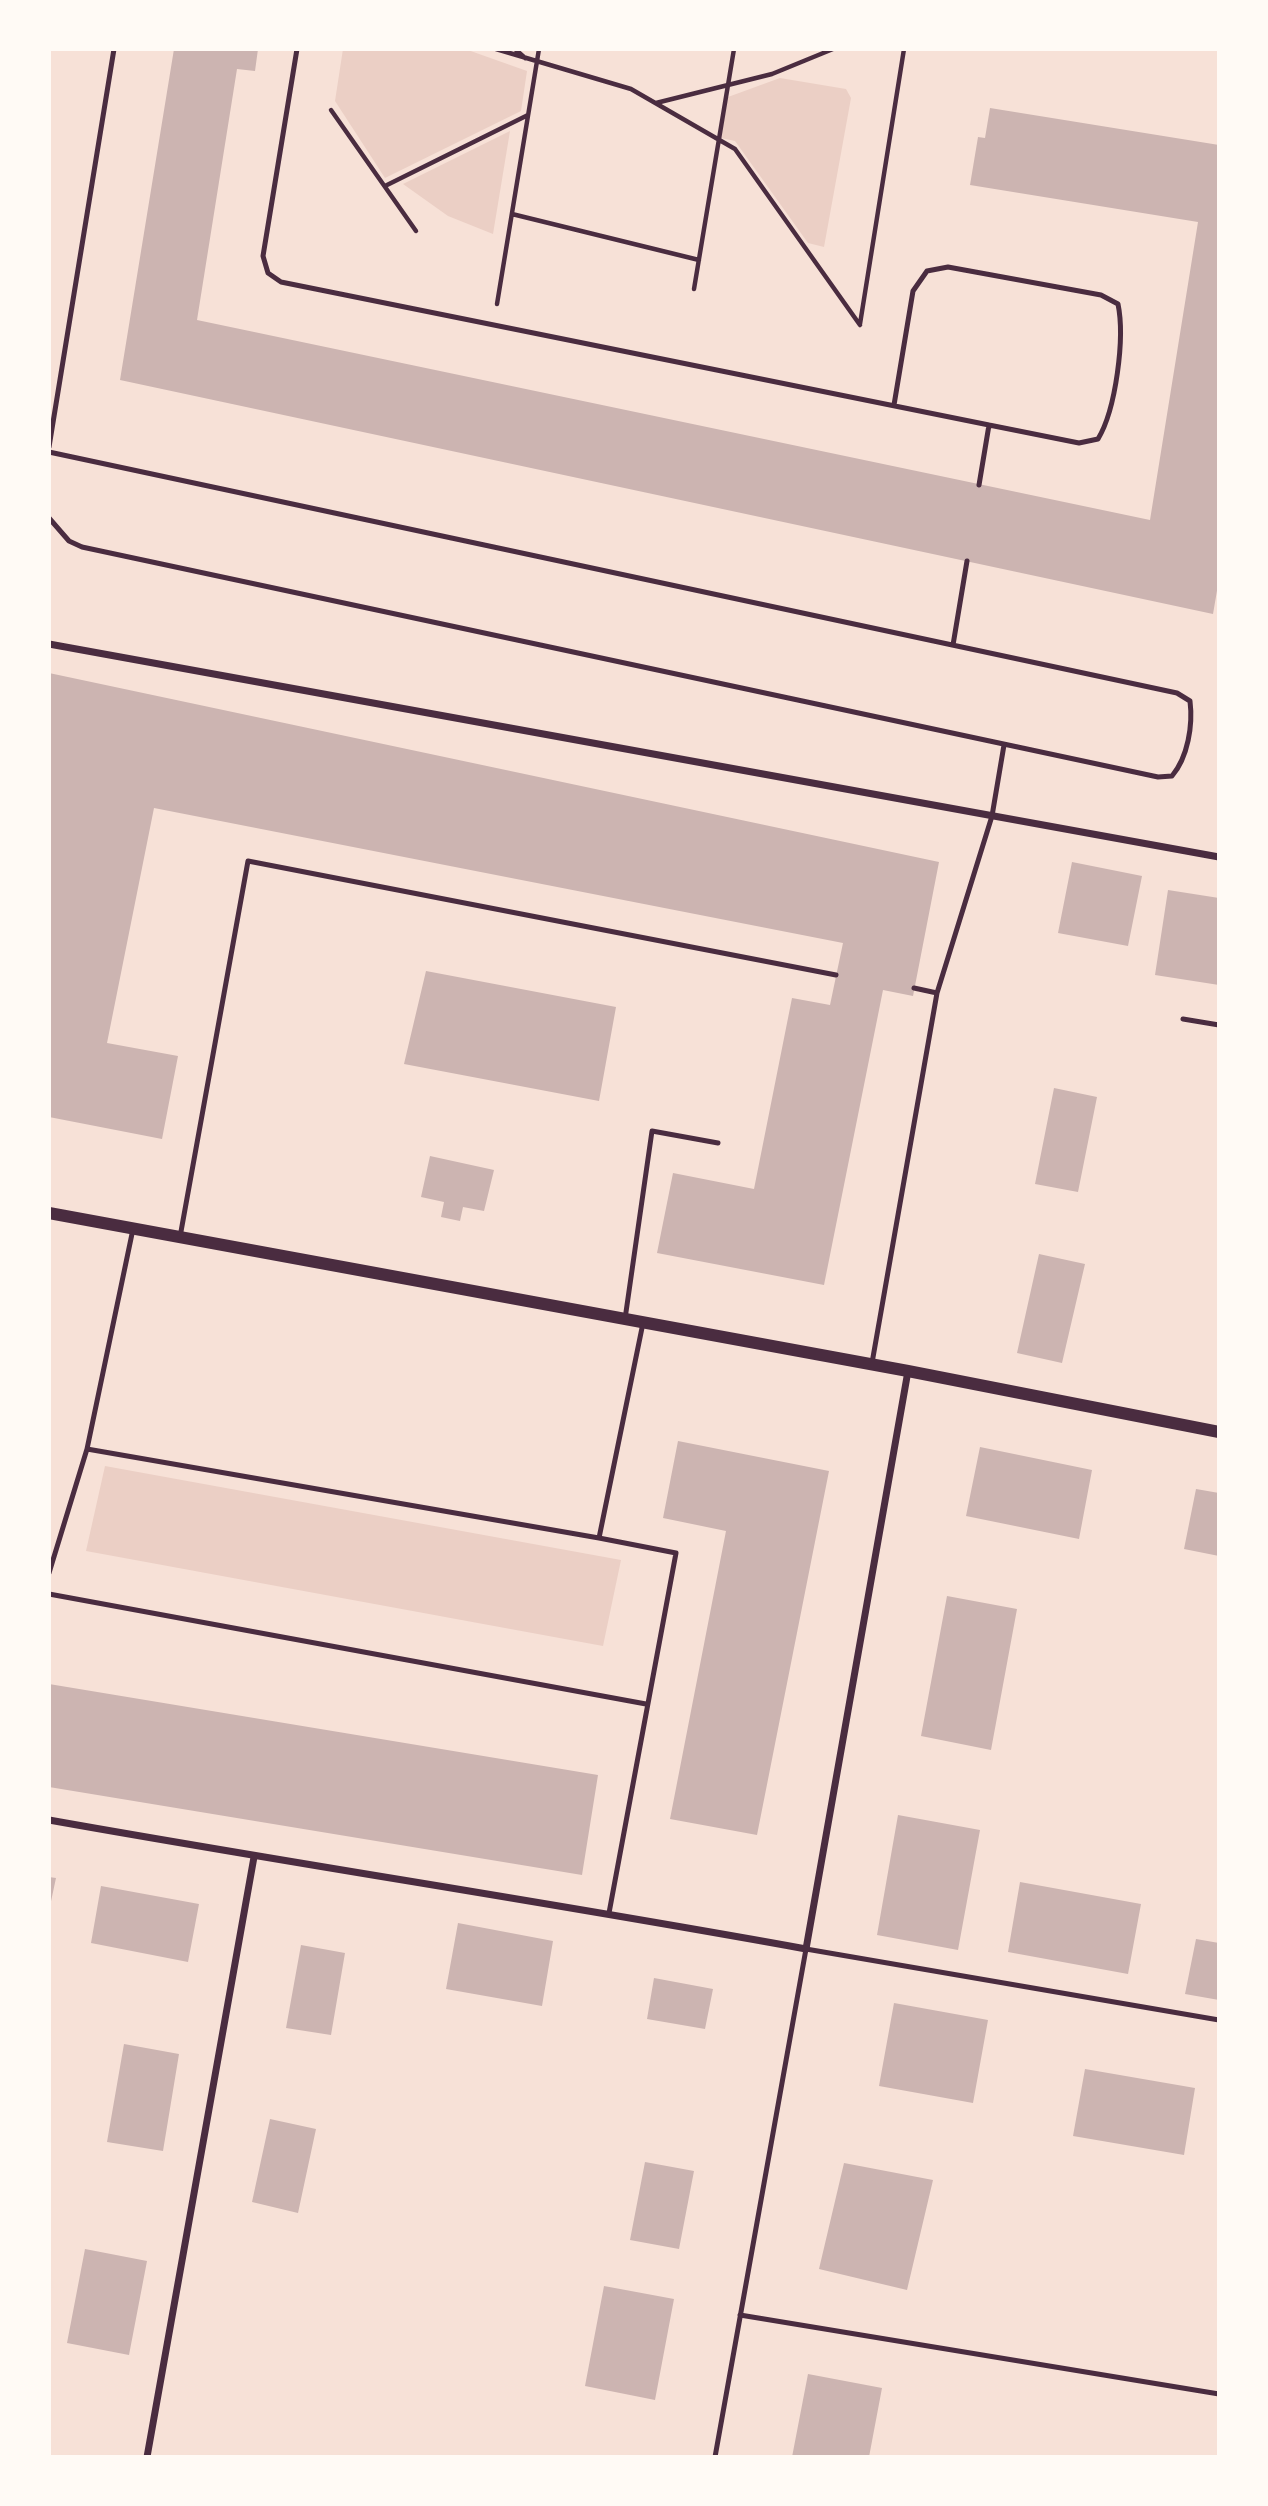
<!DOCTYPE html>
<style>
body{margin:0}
#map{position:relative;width:1268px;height:2506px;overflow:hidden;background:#f7e1d7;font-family:"Sofia Sans Condensed",sans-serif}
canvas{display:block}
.frame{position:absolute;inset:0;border:51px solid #fffaf5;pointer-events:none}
</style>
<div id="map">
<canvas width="1268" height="2506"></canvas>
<div class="frame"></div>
</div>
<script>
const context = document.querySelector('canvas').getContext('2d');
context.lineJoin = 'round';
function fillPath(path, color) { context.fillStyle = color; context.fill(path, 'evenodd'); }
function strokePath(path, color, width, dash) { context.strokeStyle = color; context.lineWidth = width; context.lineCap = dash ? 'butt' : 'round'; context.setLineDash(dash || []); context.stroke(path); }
fillPath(new Path2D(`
 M343,49H465L527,71L521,111L385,178L335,101Z
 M780,78L846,89L851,98L824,247L808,243L735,141L721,138L728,97Z
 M510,131L493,234L448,216L403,184Z
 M105,1466L621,1560L603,1646L86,1551Z`), '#ebcfc5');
fillPath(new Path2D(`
 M174,49H258L255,71L237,69L197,320L1150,520L1198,222L970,185L978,137L985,138L990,108L1219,145V579L1213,614L120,380Z
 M49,673L939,862L913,996L883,990L824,1285L657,1253L673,1173L754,1189L792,998L830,1005L843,943L154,808L107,1043L178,1056L162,1139L49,1117Z
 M1072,862L1142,876L1128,946L1058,933Z
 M1168,890L1219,898V985L1155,975Z
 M426,971L616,1007L599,1101L404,1064Z
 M1054,1088L1097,1097L1078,1192L1035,1184Z
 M430,1156L494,1170L484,1211L463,1207L460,1221L441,1217L444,1202L421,1197Z
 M1039,1254L1085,1264L1062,1363L1017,1353Z
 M678,1441L829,1471L757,1835L670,1819L726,1531L663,1518Z
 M980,1447L1092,1470L1079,1539L966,1516Z
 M1196,1489L1219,1493V1556L1184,1549Z
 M947,1596L1017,1609L991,1750L921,1736Z
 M49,1684L598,1775L582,1875L49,1787Z
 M898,1815L980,1830L958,1950L877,1935Z
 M49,1877L56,1878L50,1906L49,1905Z
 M1020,1882L1141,1904L1128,1974L1008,1952Z
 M101,1886L199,1904L188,1962L91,1943Z
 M458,1923L553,1941L542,2006L446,1989Z
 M1196,1939L1219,1943V2000L1185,1994Z
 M301,1945L345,1953L331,2035L286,2028Z
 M654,1978L713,1989L705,2029L647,2019Z
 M894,2003L988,2020L973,2103L879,2086Z
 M124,2044L179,2054L163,2151L107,2142Z
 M1085,2069L1195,2088L1184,2155L1073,2136Z
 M270,2119L316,2129L298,2213L252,2202Z
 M645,2162L694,2171L679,2249L630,2240Z
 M844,2163L933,2180L907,2290L819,2269Z
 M85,2249L147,2261L129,2355L67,2343Z
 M604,2286L674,2299L655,2400L585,2386Z
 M808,2374L882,2388L869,2457H792Z`), '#ccb4b1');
strokePath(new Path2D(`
 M496,49L631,89L735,149L860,325
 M515,49L525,58
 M656,103L772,74L833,49
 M331,110L416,231
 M385,186L528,115
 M512,214L699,260
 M694,289L734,49
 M497,304L539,49
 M860,324L904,49`), '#4a2c40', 4.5);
strokePath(new Path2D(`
 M297,49L263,256L268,273L281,282L989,425L979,485
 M894,405L913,291L927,271L948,267L1101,295L1118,304C1125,338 1116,409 1098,439L1079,443L989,425
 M49,447L114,49
 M49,452L1177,693L1190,701C1193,725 1188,757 1172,776L1158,777L82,547L69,541L49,518
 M953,645L967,561
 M937,993L992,816L1004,745
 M1183,1019L1219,1025
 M180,1237L248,861L836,975
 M625,1319L652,1131L718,1143
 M872,1363L937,993L914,988
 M87,1449L599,1538L643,1323
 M599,1538L676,1553L609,1913
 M49,1573L87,1449L133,1229
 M49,1594L646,1704
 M740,2315L1219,2394
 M715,2457L806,1949L1219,2020`), '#4a2c40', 5);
strokePath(new Path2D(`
 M49,644L1219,857
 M49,1820C301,1865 554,1903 806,1949L908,1371
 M147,2457L254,1857`), '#4a2c40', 7);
strokePath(new Path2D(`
 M49,1213L908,1371L1219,1432`), '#4a2c40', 12);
</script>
